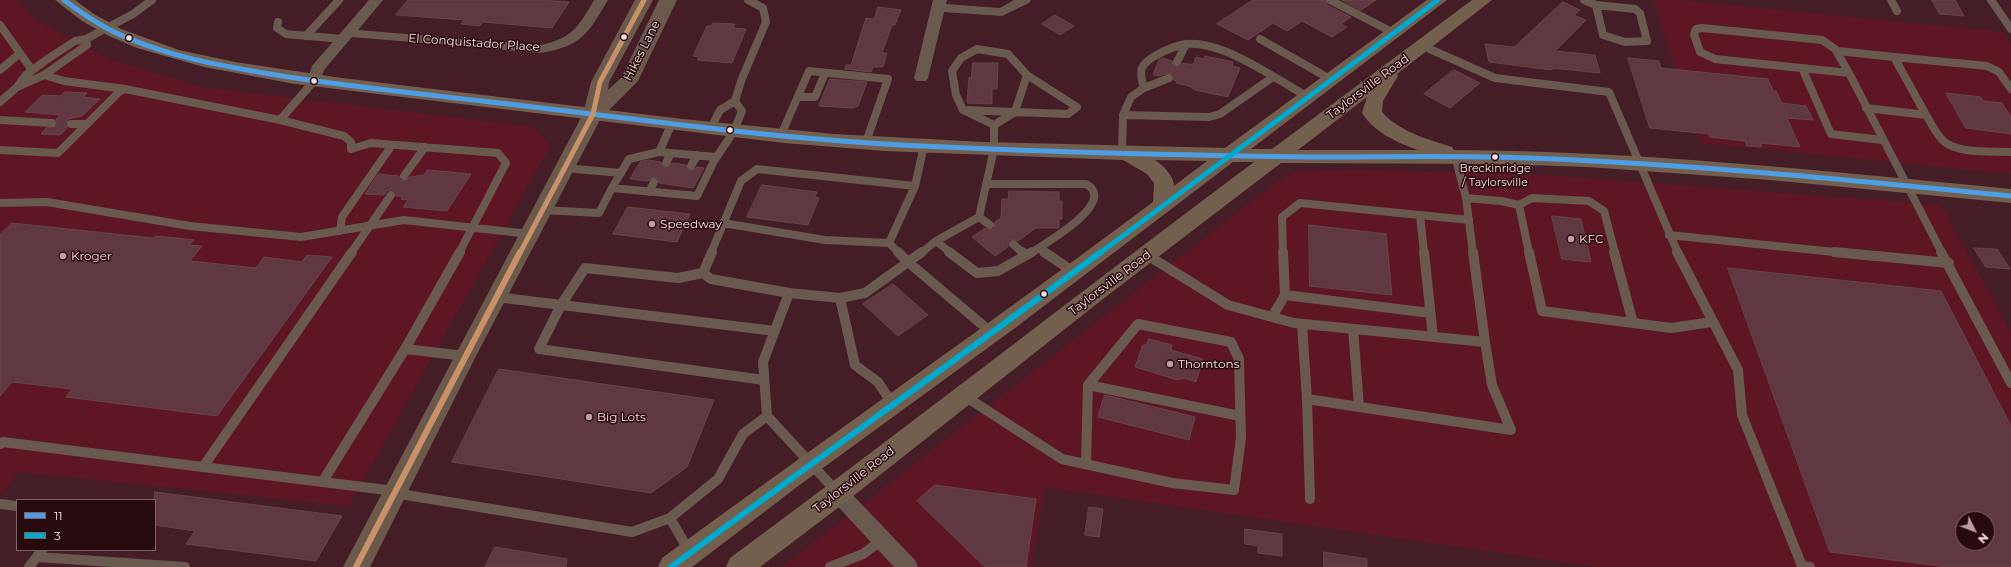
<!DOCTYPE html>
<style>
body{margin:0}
#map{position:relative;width:2011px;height:567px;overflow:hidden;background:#441d26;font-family:Montserrat,sans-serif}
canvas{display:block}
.legend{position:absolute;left:16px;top:499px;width:140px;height:52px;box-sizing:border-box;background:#270a0e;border:1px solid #7d6164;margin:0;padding:5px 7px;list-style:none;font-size:12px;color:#fee3e4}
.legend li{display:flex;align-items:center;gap:8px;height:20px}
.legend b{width:20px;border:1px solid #7d6164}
.north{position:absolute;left:1955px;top:511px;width:40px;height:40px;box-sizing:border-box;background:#270a0e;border:1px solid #7d6164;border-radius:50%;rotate:132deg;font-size:11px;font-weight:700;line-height:16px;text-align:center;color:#fee3e4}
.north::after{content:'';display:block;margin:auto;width:14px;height:18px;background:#bd9ea2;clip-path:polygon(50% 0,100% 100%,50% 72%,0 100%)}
</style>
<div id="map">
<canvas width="2011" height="567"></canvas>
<ul class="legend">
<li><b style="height:5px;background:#4d9ee5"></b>11</li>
<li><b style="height:5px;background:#00a9ce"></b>3</li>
</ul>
<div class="north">N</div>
</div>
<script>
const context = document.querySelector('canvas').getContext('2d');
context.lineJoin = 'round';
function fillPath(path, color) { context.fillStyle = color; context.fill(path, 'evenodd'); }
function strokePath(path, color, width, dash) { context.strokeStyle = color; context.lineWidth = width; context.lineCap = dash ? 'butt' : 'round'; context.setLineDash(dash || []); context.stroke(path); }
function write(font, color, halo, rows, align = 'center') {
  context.font = font + ' Montserrat,sans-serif'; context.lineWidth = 3; context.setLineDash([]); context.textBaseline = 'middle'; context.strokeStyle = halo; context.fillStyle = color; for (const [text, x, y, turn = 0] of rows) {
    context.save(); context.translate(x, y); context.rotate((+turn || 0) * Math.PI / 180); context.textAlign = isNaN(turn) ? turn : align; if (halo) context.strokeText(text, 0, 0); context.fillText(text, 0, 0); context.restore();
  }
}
fillPath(new Path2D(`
 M0,0H17L36,20L110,59L201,87L533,127L551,145L349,506L19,472L0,495Z
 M1653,0H1678L2003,32L2011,44V174L1700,143Z
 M1361,170L1546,175L1941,205L2011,332V567H1598L1045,487L1030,567H782L1276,182L1296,171ZM1963,519H1987V543H1963Z`), '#5e1625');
const building = new Path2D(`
 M408,0H540L569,2L552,28L483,22L480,26L461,24L464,20L396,15Z
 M1253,0H1325L1327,5L1351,17L1341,24L1347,27L1332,37L1302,21L1287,31L1273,23L1248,40L1217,24Z
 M1342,0H1376L1361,10Z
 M1932,0H1955L1964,16L1940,14Z
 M1563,2L1580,10L1574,15L1586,20L1555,51L1595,55L1600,73L1552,68V70L1489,62L1485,44L1514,47Z
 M878,7L901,10L895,25H892L882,53H887L883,67H873L871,72L845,69L846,65H851L866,18L874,19Z
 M1055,15L1074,26L1060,35L1042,24Z
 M713,23L735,24L733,28L746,29L732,63L697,60L699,57L693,56L707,26H711Z
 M1205,56L1233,62L1232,66L1240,68L1228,97L1195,90L1189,86L1176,83L1177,81L1174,80V76L1170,73L1158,76L1153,75L1159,60L1162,58L1172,61L1173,65L1178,67L1183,63L1193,65L1196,57L1203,59Z
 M1628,58L1659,61L1661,68L1768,79L1773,91H1776L1782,103L1806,106L1813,120L1787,118L1800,147L1761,143L1762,147L1747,146L1745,141L1710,137L1709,134L1650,128Z
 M973,63H998L997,89H992V104L967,103L969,77L971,78Z
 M1454,70L1480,83L1450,108L1424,94Z
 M830,79L867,82L858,106L853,108L819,106Z
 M65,92L87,93L83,97L100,99L82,116L68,119L66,124L67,128L60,135L41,134L46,128L56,126L57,123L56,119L60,115L25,112L43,95L60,96Z
 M1946,93L1981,97L1983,101L2002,103L2011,117V134L1966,128Z
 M648,160L661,162L662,166L666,168L672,163L686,165L687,169L691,171L697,167L704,168L693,188L659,183L658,179L654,177L648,181L630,179L640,162Z
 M428,170L471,174L447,211L403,207L408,200L401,199L403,196H396V192L392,190H388L384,195L365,194L378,174L399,176L400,180L404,181L410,177L424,175Z
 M762,185L817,192L815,197L819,198L808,225L747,217Z
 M1009,191L1059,192V201H1062V219H1059V228H1036L1018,241L1011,239L1008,242V247L995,256L972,237L985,228L990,230L994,229L995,222L1001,218L1002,199H1008Z
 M628,207L690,214L677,242L613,234Z
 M1552,216L1581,219L1591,262L1562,259Z
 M12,223L153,238L156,236L194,240L189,245L202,246L190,261L256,268L264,257L302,262L307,255L332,257L217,416L66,397L72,389L12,382L0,396V235Z
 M1309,225L1386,234L1392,295L1310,286Z
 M1974,248L1997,249L2010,269L1986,267Z
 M1728,268L1941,291L2011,426V567H1947L1830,552ZM1963,519H1987V543H1963Z
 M893,284L928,315L898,336L863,304Z
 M1149,339L1172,345L1171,350L1203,359L1196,382L1183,378L1178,380L1135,367L1143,345H1146Z
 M499,369L714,400L687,467L651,493L452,462Z
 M1105,395L1195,417L1189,440L1098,417Z
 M935,485L1036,499L1026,567H985L917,501Z
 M155,492L342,516L316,561L186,544L195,531L155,525Z
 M1089,507L1103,509L1099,537L1085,535Z
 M1245,529L1282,534V556L1258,553V546L1245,544Z
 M495,547L567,559L566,567H485Z
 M1324,552L1367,559V567H1324Z`);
fillPath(building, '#603842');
strokePath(building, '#66464b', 1);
strokePath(new Path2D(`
 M1330,0L1392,32
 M1584,0L1596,5
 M1891,0L1897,11
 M1991,0L2011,29
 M1596,5L1635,9L1640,13L1647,41L1625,42L1603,35Z
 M278,22L277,28L286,34L342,39
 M0,25L32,70
 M1702,28L1822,40L1835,49L1849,73L1715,59L1700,52L1694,34L1696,29Z
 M306,36L339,0
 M1260,39L1330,79
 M1423,46L1495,78L1609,92L1678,253
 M977,49L1008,54L1027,75L1077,107L1068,114L963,110L956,95L952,71L961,58Z
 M1838,51L1894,57L1926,115
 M1894,57L1987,66L1999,72L2011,89
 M1177,62L1186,44
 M1802,68L1831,134L1882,140
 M0,70L20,53
 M1849,73L1942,253
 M44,75L64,81L125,89
 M17,87L44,75L87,45L86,39
 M1144,88L1169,78
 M798,97H815L825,73
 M0,102L17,87L26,75L46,60L75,41L86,39L133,14L152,0
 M1866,108L1926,115C1932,124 1937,137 1946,143C1963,154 1991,151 2011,152
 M963,110L994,125
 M1123,115L1131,97L1144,88C1139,71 1139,65 1155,56C1163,51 1177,45 1187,44C1224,41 1276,79 1308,97
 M0,120L52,123
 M280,120L314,81
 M71,124H87
 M994,125L1015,112L1027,75
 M711,128L720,110L735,101L741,81L766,22L763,8L748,0
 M781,135L809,71L888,79L866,142
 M0,150L58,153L119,92L125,89L280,120L344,136L351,142V149L371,143L498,153L506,163L459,253
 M659,152L716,157
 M1122,153L1123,115L1209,117L1220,114L1273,77
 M1455,156L1466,198L1473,253
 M666,163L671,153
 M691,166L697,155
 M564,168L621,173
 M404,176L425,147
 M986,184H1086C1119,202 1044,244 1031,253
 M612,188L629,159L659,152L672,123
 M649,192L654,182
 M1466,198L1501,201L1519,205L1532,198L1589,201L1604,211L1615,253
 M0,203L47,202L190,226L301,237L404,220L529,234
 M1519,205L1529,253
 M542,210L599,213L612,188L697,196L714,161L734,131L742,111L735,101
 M1420,215L1424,253
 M723,223L825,240L889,243L899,253
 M990,225L979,217L994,149V125
 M340,231L342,217L392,145
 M1669,235L1844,253
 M936,241L951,253
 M889,243L915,186L924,146
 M1013,244L1023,253
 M1039,248L1046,253
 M351,253L391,195
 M711,253L741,181L757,169L915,186
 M921,253L936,241L979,217
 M1283,253L1282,217L1300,203L1469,220`), '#69594f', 8);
strokePath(new Path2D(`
 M712,252L703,273L711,279L789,293
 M922,252L908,262L992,333
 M949,252L977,273L998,271L1032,252
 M1022,252L1026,255
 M1044,252L1074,272
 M1424,252L1433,337
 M1529,252L1542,311L1671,328L1712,322
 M1614,252L1633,323
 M1677,252L1738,370L1742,415L1802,566L1810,567
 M1834,252L1949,263
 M1941,252L2011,383
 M1147,255L1228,305L1294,323L1485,342L1473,252
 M703,273L678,278L585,268L561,305L539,349L764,380
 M1285,295L1430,313
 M496,297L775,331
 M840,298L855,365L878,382L893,405
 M1272,317L1285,295L1283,252
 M1302,324L1307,399L1310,499
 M1353,329L1359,406
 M1485,342L1492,385L1511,430
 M405,349L460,252
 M963,395L1062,459L1172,483L1234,490L1241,438L1239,359L1231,342L1138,324L1088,385L1240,416
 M1307,399L1511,430
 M767,416L837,492
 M0,444L3,442L395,491
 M1086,464L1088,385
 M203,467L352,252
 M323,481L405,349L465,356
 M394,493L632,532L670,518L718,479L743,434L767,416L763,362L789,293L840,298L865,293L908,262L898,252
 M0,504L17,506
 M670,518L690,553
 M37,557L185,567
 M29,567L42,550
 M830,567L863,554L882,540`), '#69594f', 10);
fillPath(new Path2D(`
 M369,0H383L358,30L540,45C572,39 579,26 594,0H608C587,35 582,46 540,53L352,37L324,70L319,84H309L307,81L312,66Z
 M933,0H947L946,4L1000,8L1014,0H1031L1029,3L1002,16L944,12L928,78L926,81H916L914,78Z
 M838,484L845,487L915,560L918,567H894L831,499L828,493L831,487Z`), '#69594f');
fillPath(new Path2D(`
 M635,0H653L609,82L608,90L621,78L659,0H677L638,81L601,118L476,356L370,567H343L583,114L591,82Z`), '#6b5a4b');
fillPath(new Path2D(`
 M55,0H75L94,14L121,29L179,50L235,62L342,78L683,119L834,134L984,142L1225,148L1427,0H1447L1251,149H1272L1472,0H1492L1397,74L1398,76L1383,101L1382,112C1400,132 1427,139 1452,147L1454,150C1640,151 1826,171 2011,189V203L1770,180L1588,167L1497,164L1281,163L1103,299L847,501L760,567H726L730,558C906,428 1079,293 1254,162H1233L1015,328L801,484L692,567H658L662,558C825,439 991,323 1153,202L1154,183L1147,174L1123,160L885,151L784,143L295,84L204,67L137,48L109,36L82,21ZM1367,97L1362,113C1375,133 1396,142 1418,150H1298ZM1155,160L1207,161L1174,186C1174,176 1163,165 1155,160Z`), '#735f4e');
strokePath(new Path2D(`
 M64,0C80,12 96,23 114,32C164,56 221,66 276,75C344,86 413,93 482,101C616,116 750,136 885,144C1027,152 1169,155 1310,157C1383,157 1455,155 1528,158C1689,164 1850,180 2011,196`), '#4d9ee5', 5);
strokePath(new Path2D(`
 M1100,253L1438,0`), '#00a9ce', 5);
strokePath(new Path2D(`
 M671,567C814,461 959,358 1101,252`), '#00a9ce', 6);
strokePath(new Path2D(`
 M520,253L593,114L600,82L644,0`), '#c7916a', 5);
strokePath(new Path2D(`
 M356,567L520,252`), '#c7916a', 6);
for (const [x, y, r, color] of [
 [624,37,3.5,"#fee3e4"],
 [129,38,3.5,"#fee3e4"],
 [314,81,3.5,"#fee3e4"],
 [730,130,3.5,"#fee3e4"],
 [1495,157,3.5,"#fee3e4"],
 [652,224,4,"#bd9ea2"],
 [1571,239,4,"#bd9ea2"],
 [63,256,4,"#bd9ea2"],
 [1044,294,3.5,"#fee3e4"],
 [1170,364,4,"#bd9ea2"],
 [589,417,4,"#bd9ea2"]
]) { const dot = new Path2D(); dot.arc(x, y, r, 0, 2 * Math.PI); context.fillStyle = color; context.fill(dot); strokePath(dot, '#270a0e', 1.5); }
write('11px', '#fee3e4', '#270a0e', [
 ["Breckinridge",1495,169],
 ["/ Taylorsville",1495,183]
]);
write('12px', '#fee3e4', '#270a0e', [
 ["El Conquistador Place",474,43,4],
 ["Hikes Lane",642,51,-63],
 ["Taylorsville Road",1368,87,-37],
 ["Taylorsville Road",1110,283,-37],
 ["Taylorsville Road",854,480,-38]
]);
write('12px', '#fee3e4', '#270a0e', [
 ["Speedway",660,224],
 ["KFC",1579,239],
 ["Kroger",71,256],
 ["Thorntons",1178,364],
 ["Big Lots",597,417]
], 'left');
</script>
